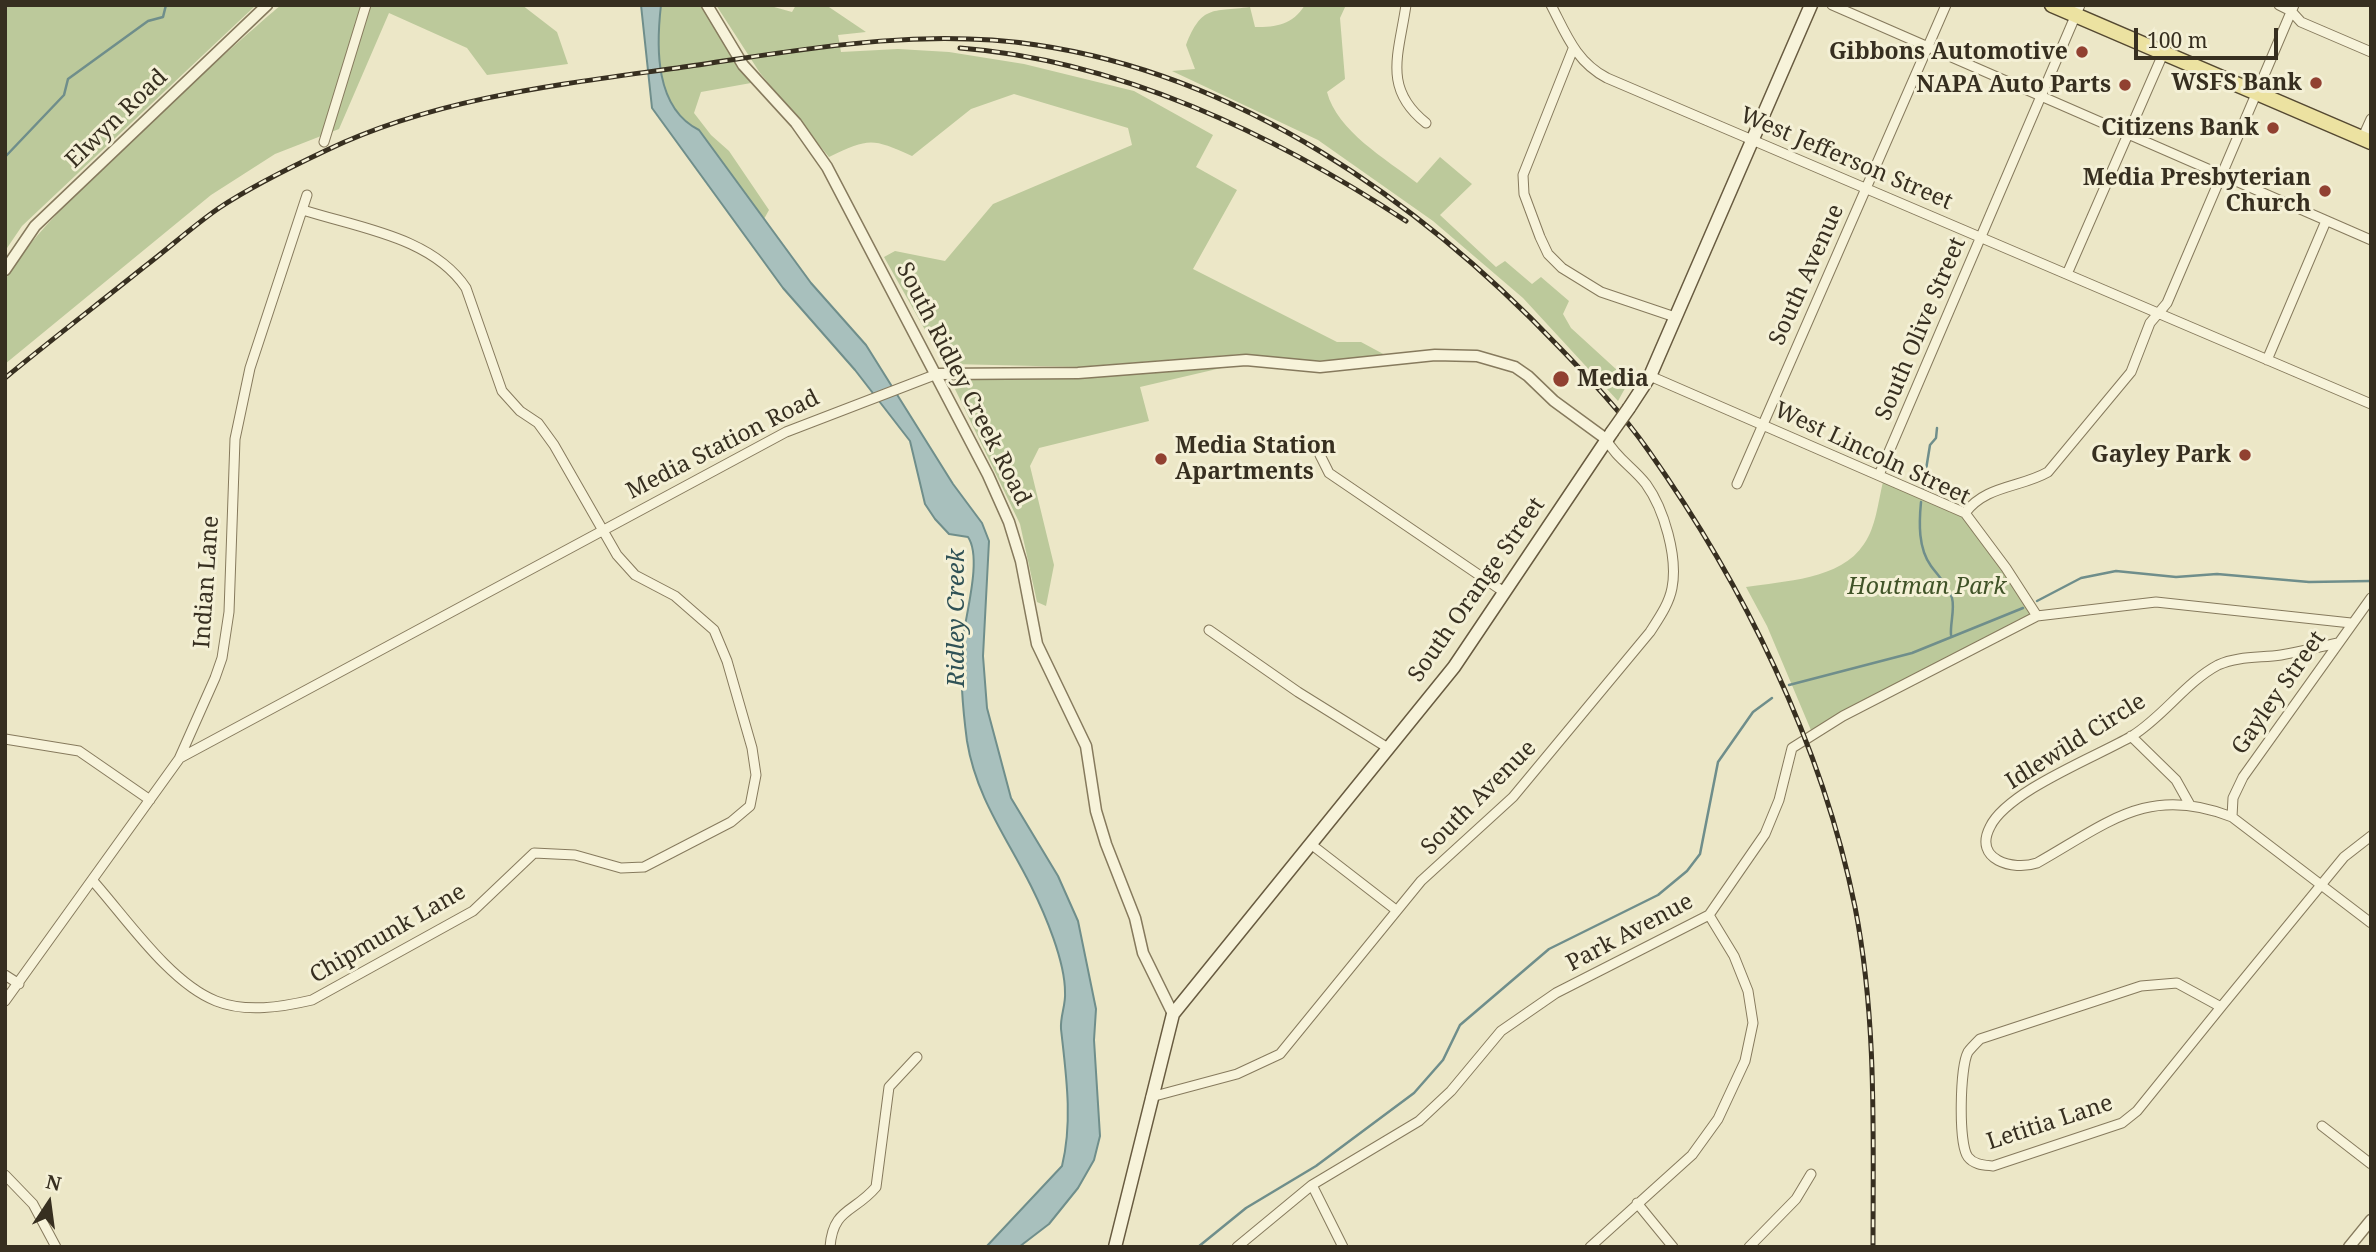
<!DOCTYPE html>
<style>
body{margin:0}
#map{position:relative;width:2376px;height:1252px;overflow:hidden;background:#ece7c7;font-family:"Noto Serif",serif}
canvas{display:block}
.frame{position:absolute;inset:0;border:7px solid #372f20;pointer-events:none}
.north{position:absolute;left:14px;top:1168px;width:70px;height:70px;-webkit-text-stroke:5px #f4f0d6;paint-order:stroke;rotate:13deg;font-size:19px;font-weight:700;line-height:28px;text-align:center;color:#372f20}
.north::after{content:'';display:block;margin:auto;width:24px;height:32px;background:#372f20;clip-path:polygon(50% 0,100% 100%,50% 72%,0 100%)}
.scale{position:absolute;left:2134px;top:28px;width:144px;height:32px;box-sizing:border-box;border:4px solid #372f20;border-top:0;padding-left:9px;font-size:21px;line-height:24px;white-space:nowrap;color:#372f20;-webkit-text-stroke:5px #f4f0d6;paint-order:stroke}
</style>
<div id="map">
<canvas width="2376" height="1252"></canvas>
<div class="frame"></div>
<div class="north">N</div>
<div class="scale">100 m</div>
</div>
<script>
const context = document.querySelector('canvas').getContext('2d');
context.lineJoin = 'round';
function fillPath(path, color) { context.fillStyle = color; context.fill(path, 'evenodd'); }
function strokePath(path, color, width, dash) { context.strokeStyle = color; context.lineWidth = width; context.lineCap = dash ? 'butt' : 'round'; context.setLineDash(dash || []); context.stroke(path); }
function write(font, color, halo, rows, align = 'center') {
  context.font = font + ' "Noto Serif",serif'; context.lineWidth = 6; context.setLineDash([]); context.textBaseline = 'middle'; context.strokeStyle = halo; context.fillStyle = color; for (const [text, x, y, turn = 0] of rows) {
    context.save(); context.translate(x, y); context.rotate((+turn || 0) * Math.PI / 180); context.textAlign = isNaN(turn) ? turn : align; if (halo) context.strokeText(text, 0, 0); context.fillText(text, 0, 0); context.restore();
  }
}
fillPath(new Path2D(`
 M5,5H256L22,226L5,251Z
 M281,5H522L557,32L568,64L487,75L467,48L389,13L339,129L275,154L211,195L5,364C5,339 1,309 5,284C13,240 235,44 281,5Z
 M661,5H701L751,83L701,92L694,113L711,135L729,151L769,210L764,219L699,130C655,108 656,48 661,5Z
 M716,5H767L792,12L796,5H826L866,32L838,35L841,52L898,49L949,52L1024,64L1134,91L1213,135L1196,167L1237,190L1193,269L1337,342H1361L1387,356L1316,361L1243,354L1079,367L951,364L938,353L884,257L895,251L945,261L993,204L1132,145L1128,128L1014,94L971,109L912,156C871,138 870,138 829,157L760,73Z
 M1305,5H1346L1340,18L1345,79L1327,92C1337,131 1386,159 1417,183L1440,157L1472,184L1440,215L1496,267L1505,261L1532,284L1541,277L1569,301L1563,314L1571,328L1629,381L1618,401L1523,298L1433,221L1318,140L1172,71L1195,69L1186,45C1202,5 1211,12 1250,7L1255,27C1277,27 1292,25 1305,5Z
 M1234,365L1140,387L1149,421L1039,448L1030,466L1054,565L1046,606L1037,602L1020,524L954,387L957,378H1078Z
 M1883,482L1965,513L2037,616L1813,735L1767,626L1746,587C1783,581 1841,580 1864,544C1876,527 1878,502 1883,482Z`), '#bcc99b');
const water = new Path2D(`
 M641,5H661C656,48 655,108 699,130L811,283L866,345L953,484L982,523L989,541L983,656L987,708L1011,798L1058,876L1078,921L1096,1009L1094,1040L1100,1136L1094,1160L1078,1188L1049,1224L1019,1247H986L1062,1166C1073,1121 1066,1074 1061,1029C1060,1016 1066,1005 1065,992C1065,961 1045,914 1031,886C1007,838 976,797 967,741C963,711 960,677 962,646C964,619 983,559 968,537L949,534L935,519L925,504L910,441L855,370L783,288L652,108Z`);
fillPath(water, '#a8c0bd');
strokePath(water, '#6f8e8b', 2);
strokePath(new Path2D(`
 M5,157L64,95L68,79L148,21L163,17L166,5
 M1923,488L1930,445L1936,438L1937,428
 M1921,502C1919,523 1918,548 1931,566C1939,577 1948,585 1952,598C1955,609 1950,624 1951,635
 M2037,601L2081,578L2116,571L2176,577L2217,574L2309,582L2371,581
 M1789,685L1912,653L2023,608
 M1198,1247L1246,1208L1316,1166L1414,1093L1443,1060L1460,1025L1549,949L1658,895L1687,871L1700,854L1718,762L1753,712L1772,698`), '#6f8e8b', 2.5);
const minor = new Path2D(`
 M1406,5C1399,54 1382,88 1426,123
 M1551,5C1566,34 1576,62 1607,78L2371,404
 M1832,5L2371,240
 M2279,5L2291,11L2301,22L2371,52
 M1573,49L1523,175L1524,194L1540,237L1548,254L1562,268L1601,292L1675,317
 M2362,139L2371,119
 M324,142L366,5
 M2067,274L2163,54
 M2267,360L2326,221
 M1650,376L1965,513L2006,568L2037,616
 M1320,455L1329,473L1504,592
 M1879,475L2080,5
 M1737,484L1946,5
 M1965,513C1986,485 2020,488 2048,472L2131,372L2150,323L2167,303L2294,5
 M1209,630L1298,692L1388,748
 M2338,643C2319,647 2300,652 2281,655C2260,658 2238,656 2218,665C2186,682 2163,717 2132,736C2098,756 2007,791 1990,827C1973,860 2013,871 2037,863C2108,823 2148,784 2232,817L2371,923
 M2131,736L2176,780L2190,805
 M5,739L79,751L150,800
 M180,758L786,432L937,374
 M2232,817L2233,798L2243,777L2371,598
 M1312,845L1396,910
 M93,881C126,918 170,983 216,1001C246,1013 282,1007 312,1000L473,911L534,853L575,855L621,868L644,867L731,822L750,806L756,775L752,748L727,661L714,630L675,596L635,575L617,555L554,445L538,423L520,411L502,391L466,288C432,237 359,228 303,210
 M5,975L19,984
 M2177,983L2221,1007L2137,1111L2122,1123L1993,1166C1985,1165 1974,1165 1968,1157C1958,1144 1960,1067 1968,1052C1971,1048 1976,1043 1980,1039L2141,986Z
 M5,1001L179,759L215,678L222,658L229,612L235,439L250,368L307,195
 M2221,1007L2344,857L2371,836
 M1151,1097L1237,1074L1280,1054L1421,881L1513,797L1650,632C1659,618 1669,604 1672,588C1678,557 1664,509 1646,484C1633,467 1616,458 1606,439
 M2322,1126L2371,1164
 M5,1175L33,1204L56,1247
 M1312,1185L1343,1247
 M1637,1203L1673,1247
 M830,1247C833,1208 854,1213 876,1187L889,1087L917,1057
 M1237,1247L1312,1185L1419,1121L1451,1091L1501,1031L1556,993L1709,915L1765,834L1779,800L1792,748L1843,716L2037,616L2156,602L2351,623
 M1590,1247L1692,1155L1718,1119L1745,1061L1753,1023L1748,991L1734,956L1709,915
 M1749,1247L1796,1199L1811,1174`);
const tertiary = new Path2D(`
 M707,5L743,65L796,123L827,167L988,475L1009,522L1021,561L1037,644L1086,746L1096,811L1106,844L1135,918L1143,953L1173,1014
 M5,270L35,226L267,5
 M937,374L1078,373L1246,360L1320,367L1435,355L1477,356L1515,367L1528,376L1554,401L1606,439
 M2349,1247L2371,1220`);
const secondary = new Path2D(`
 M1629,408L1650,376L1811,5
 M1115,1247L1173,1014L1454,667L1612,432`);
const primary = new Path2D(`
 M2052,5L2371,142`);
strokePath(minor, '#867a5d', 11);
strokePath(tertiary, '#867a5d', 13);
strokePath(secondary, '#685b40', 15);
strokePath(primary, '#544831', 17);
strokePath(minor, '#f7f3da', 9);
strokePath(tertiary, '#f7f3da', 10);
strokePath(secondary, '#f7f3da', 12);
strokePath(primary, '#ece2a1', 14);
const rail = new Path2D(`
 M960,48C1118,60 1275,135 1406,221
 M5,378C51,340 98,304 144,267C169,248 193,226 219,208C252,186 291,167 327,150C442,95 573,83 698,65C811,48 922,28 1037,45C1240,75 1420,201 1559,347C1590,379 1622,413 1648,450C1743,584 1822,744 1855,907C1877,1019 1873,1134 1873,1247`);
strokePath(rail, '#372f20', 5);
strokePath(rail, '#f4f0d6', 2.5, [8]);
const secondaryBridge = new Path2D(`
 M1612,432L1629,408`);
strokePath(secondaryBridge, '#685b40', 15, []);
strokePath(secondaryBridge, '#f7f3da', 12);
for (const [x, y, r, color] of [
 [2082,52,7,"#914131"],
 [2316,83,7,"#914131"],
 [2125,85,7,"#914131"],
 [2273,128,7,"#914131"],
 [2325,191,7,"#914131"],
 [1561,379,9,"#914131"],
 [2245,455,7,"#914131"],
 [1161,459,7,"#914131"]
]) { const dot = new Path2D(); dot.arc(x, y, r, 0, 2 * Math.PI); context.fillStyle = color; context.fill(dot); strokePath(dot, '#f4f0d6', 2.5); }
write('bold 23px', '#372f20', '#f4f0d6', [
 ["Gibbons Automotive",2068,52],
 ["WSFS Bank",2302,83],
 ["NAPA Auto Parts",2111,85],
 ["Citizens Bank",2259,128],
 ["Media Presbyterian",2311,178],
 ["Church",2311,204],
 ["Media",1577,379,"left"],
 ["Media Station",1175,446,"left"],
 ["Apartments",1175,472,"left"],
 ["Gayley Park",2231,455]
], 'right');
write('23px', '#372f20', '#f4f0d6', [
 ["Elwyn Road",117,119,-44],
 ["West Jefferson Street",1846,159,23],
 ["South Avenue",1807,275,-66],
 ["South Olive Street",1921,329,-67],
 ["South Ridley Creek Road",963,384,63],
 ["Media Station Road",723,445,-27],
 ["West Lincoln Street",1872,454,25],
 ["Indian Lane",207,582,-86],
 ["South Orange Street",1477,590,-55],
 ["Gayley Street",2279,693,-55],
 ["Idlewild Circle",2076,742,-32],
 ["South Avenue",1479,798,-45],
 ["Park Avenue",1630,933,-28],
 ["Chipmunk Lane",388,934,-30],
 ["Letitia Lane",2050,1123,-18]
]);
write('italic 23px', '#405328', '#f4f0d6', [
 ["Houtman Park",1927,587]
]);
write('italic 24px', '#305256', '#f4f0d6', [
 ["Ridley Creek",957,618,-90]
]);
</script>
